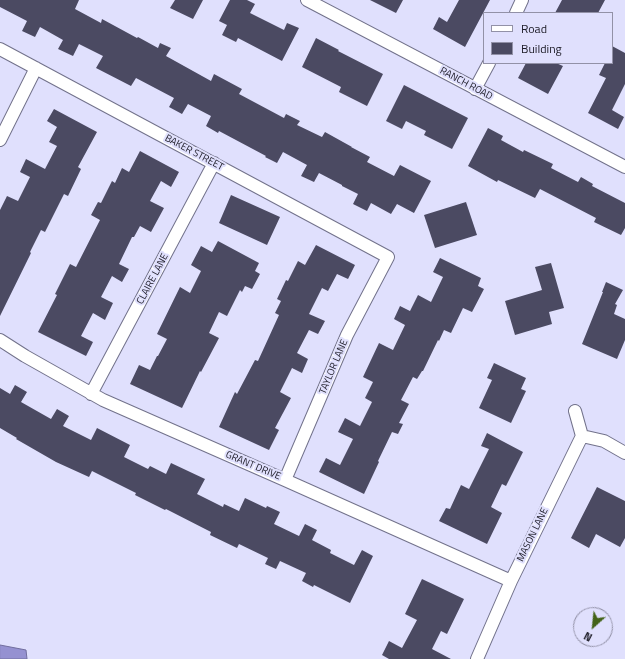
<!DOCTYPE html>
<style>
body{margin:0}
#map{position:relative;width:625px;height:659px;overflow:hidden;background:#e0e0fd;font-family:"Titillium Web",sans-serif}
canvas{display:block}
.legend{position:absolute;left:483px;top:12px;width:130px;height:52px;box-sizing:border-box;background:#e0e0fd;border:1px solid #9291a7;margin:0;padding:5px 7px;list-style:none;font-size:12px;color:#1c1b26}
.legend li{display:flex;align-items:center;gap:8px;height:20px}
.legend b{width:20px;border:1px solid #9291a7}
.north{position:absolute;left:573px;top:607px;width:40px;height:40px;box-sizing:border-box;background:#e0e0fd;border:1px solid #9291a7;border-radius:50%;rotate:207deg;font-size:11px;font-weight:700;line-height:16px;text-align:center;color:#1c1b26}
.north::after{content:'';display:block;margin:auto;width:14px;height:18px;background:#436318;clip-path:polygon(50% 0,100% 100%,50% 72%,0 100%)}
</style>
<div id="map">
<canvas width="625" height="659"></canvas>
<ul class="legend">
<li><b style="height:5px;background:#fff"></b>Road</li>
<li><b style="height:11px;background:#4b4a62"></b>Building</li>
</ul>
<div class="north">N</div>
</div>
<script>
const context = document.querySelector('canvas').getContext('2d');
context.lineJoin = 'round';
function fillPath(path, color) { context.fillStyle = color; context.fill(path, 'evenodd'); }
function strokePath(path, color, width, dash) { context.strokeStyle = color; context.lineWidth = width; context.lineCap = dash ? 'butt' : 'round'; context.setLineDash(dash || []); context.stroke(path); }
function write(font, color, halo, rows, align = 'center') {
  context.font = font + ' "Titillium Web",sans-serif'; context.lineWidth = 4; context.setLineDash([]); context.textBaseline = 'middle'; context.strokeStyle = halo; context.fillStyle = color; for (const [text, x, y, turn = 0] of rows) {
    context.save(); context.translate(x, y); context.rotate((+turn || 0) * Math.PI / 180); context.textAlign = isNaN(turn) ? turn : align; if (halo) context.strokeText(text, 0, 0); context.fillText(text, 0, 0); context.restore();
  }
}
const water = new Path2D(`
 M0,645L26,650L27,659H0Z`);
fillPath(water, '#9591d1');
strokePath(water, '#716e9e', 1);
fillPath(new Path2D(`
 M0,0H79L75,9L101,23L102,19L137,38L138,37L158,48L160,43L171,48L166,56L211,81L214,74L242,89L239,94L284,118L286,114L300,121L297,125L322,137L325,132L352,147H351L370,157L367,162L394,176L400,165L431,181L414,213L397,204L391,214L371,203L367,211L353,204L358,194L342,186V185L319,173L314,182L301,176L307,165L283,152L277,163L265,157L266,156L219,131L218,133L206,126L211,116L188,104L182,114L169,107L174,98L136,78L131,86L96,68L103,56L79,44L73,56L58,49L63,40L40,27L35,37L22,31L27,21L0,7Z
 M175,0H203L193,19L170,8Z
 M230,0H247L255,4L250,13L284,30L287,23L299,28L282,61L238,38L236,42L222,35L227,25L219,21Z
 M370,0H403L396,13Z
 M459,0H490L465,47L433,29L439,17L447,22Z
 M562,0H605L598,13H555Z
 M316,38L339,50L338,51L383,74L367,106L339,92L341,87L302,67Z
 M612,46L625,53V84L612,110L624,117L618,129L588,113L606,78L599,75L605,63H612Z
 M526,63H556L563,66L548,94L518,78Z
 M404,85L468,118L452,149L424,135L426,131L406,121L402,129L386,121Z
 M54,109L97,132L78,167L81,169L68,196L64,194L45,232L41,230L30,252L31,253L0,316V210L7,196L18,201L30,177L20,172L26,159L45,169L57,146L49,142L57,127L47,121Z
 M488,128L503,136L501,140L523,152L524,150L553,164L551,168L578,182L581,177L593,184L592,186L625,203V228L621,235L594,222L596,218L540,189L535,198L498,180L497,182L468,166Z
 M140,151L179,172L171,187L161,181L150,201L164,208L151,232L140,226L134,237H132L119,264L129,269L122,282L112,276L101,297L113,303L105,320L93,313L81,336L93,342L86,356L38,332L57,295L55,294L70,264L76,267L100,220L91,215L98,202L101,203L112,181L115,183L122,168L129,172Z
 M231,195L280,217L267,245L219,223Z
 M466,202L477,235L435,248L424,215Z
 M218,241L259,263L255,271L260,274L252,289L245,286L242,292L240,290L227,316L219,312L209,333L219,338L201,372L200,371L182,408L130,384L139,365L150,370L157,356H158L167,339L157,334L180,287L190,293L201,271L191,265L201,246L212,252Z
 M316,245L355,265L348,279L337,274L328,291L322,288L309,314L325,321L318,334L309,330L297,353L308,359L302,373L292,368L280,392L291,398L275,428L279,430L269,450L219,427L235,392L237,394L255,360L258,361L279,315L275,313L281,301L277,299L286,280L288,281L298,261L305,265Z
 M440,258L481,278L478,286L484,289L472,312L463,308L451,333L444,330L439,341L438,340L423,371H422L417,379L413,377L401,400L409,404L399,423L403,424L398,434L392,432L378,461L379,462L364,494L319,472L326,458L340,465L353,439L338,432L345,418L360,426L372,402L365,398L373,382L363,377L379,343L393,350L405,325L394,319L400,306L410,311L418,295L431,302L443,277L433,272Z
 M551,263L564,308L549,312L552,324L515,335L505,301L542,290L535,267Z
 M606,282L623,290L615,304L617,305L614,314L625,319V340L617,359L582,344L603,292H602Z
 M494,363L526,378L521,389L526,391L511,423L479,408L492,380L487,378Z
 M15,385L27,392L21,402L51,419L57,409L69,416L63,426L91,440L97,428L130,445L124,457L148,469L150,466L166,474L171,463L205,479L197,494L223,507L224,504L239,511L245,498L266,508L267,506L280,512L274,524L299,536L305,524L317,530L312,540L331,550L330,553L354,565L362,550L373,556L350,603L314,585L313,587L302,581L306,573L280,561L276,569L265,564L268,558L239,544L237,548L210,535L211,532L166,509L165,510L135,495L136,493L92,471L89,477L56,462L16,439L17,438L0,428V388L10,394Z
 M487,433L523,452L506,486L502,484L491,507L502,513L487,544L439,521L446,508L450,509L461,485L469,489L489,449L481,446Z
 M597,487L625,501V538L620,547L596,534L589,548L571,538Z
 M422,579L464,599L447,634L441,631L432,649L451,659H389L382,655L389,641L402,648L417,620L405,614Z`), '#4b4a62');
const minor = new Path2D(`
 M307,0L625,167
 M516,13L522,0
 M0,49L388,257L347,335L285,480
 M475,89L489,63
 M0,140L36,68
 M0,340L25,356L103,400L285,480L511,581
 M91,394L214,163
 M582,436L604,441L625,453
 M477,659L511,581L582,436L575,411`);
strokePath(minor, '#72728b', 14);
strokePath(minor, '#fff', 12);
write('10px', '#1c1b26', '#e0e0fd', [
 ["RANCH ROAD",466,84,28],
 ["BAKER STREET",194,153,28],
 ["CLAIRE LANE",153,279,-62],
 ["TAYLOR LANE",334,367,-67],
 ["GRANT DRIVE",253,466,23],
 ["MASON LANE",533,535,-64]
]);
</script>
